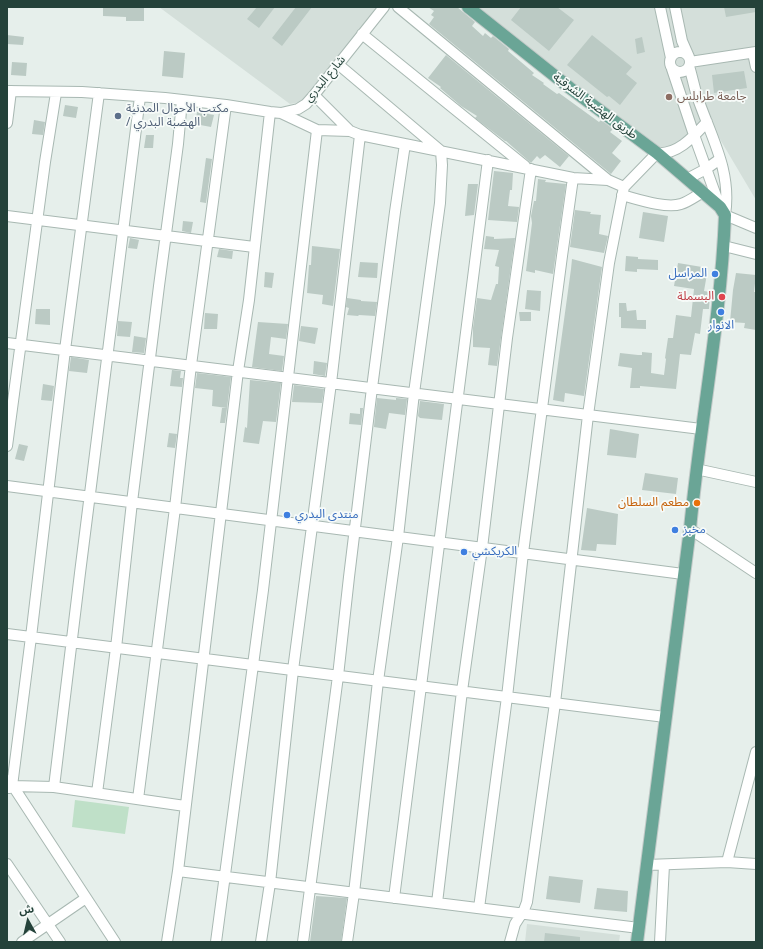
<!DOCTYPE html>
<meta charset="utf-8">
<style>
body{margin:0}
#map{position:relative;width:763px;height:949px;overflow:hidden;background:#e6efeb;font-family:"Open Sans","Noto Sans Arabic",sans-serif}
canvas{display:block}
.frame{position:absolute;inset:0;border:8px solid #24423a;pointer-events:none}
.north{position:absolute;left:8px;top:901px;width:40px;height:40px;-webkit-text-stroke:3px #f7fbf9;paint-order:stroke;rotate:352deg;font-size:11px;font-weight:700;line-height:16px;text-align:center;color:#24423a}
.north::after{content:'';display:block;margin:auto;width:14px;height:18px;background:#24423a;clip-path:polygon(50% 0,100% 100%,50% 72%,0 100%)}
</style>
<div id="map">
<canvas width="763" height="949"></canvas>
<div class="frame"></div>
<div class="north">ش</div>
</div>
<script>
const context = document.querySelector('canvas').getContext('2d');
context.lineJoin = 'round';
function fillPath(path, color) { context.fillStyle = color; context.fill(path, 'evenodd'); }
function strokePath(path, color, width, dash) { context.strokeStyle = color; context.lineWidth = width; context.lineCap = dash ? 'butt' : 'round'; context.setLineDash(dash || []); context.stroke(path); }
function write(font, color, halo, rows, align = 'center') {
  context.font = font + ' "Open Sans","Noto Sans Arabic",sans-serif'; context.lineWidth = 3.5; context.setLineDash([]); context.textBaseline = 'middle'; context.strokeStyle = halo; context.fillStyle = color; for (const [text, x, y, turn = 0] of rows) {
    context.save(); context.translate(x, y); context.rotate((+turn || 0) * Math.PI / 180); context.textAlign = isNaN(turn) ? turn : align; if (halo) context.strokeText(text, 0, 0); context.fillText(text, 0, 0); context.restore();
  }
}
fillPath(new Path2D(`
 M159,7H386L320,98L290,104Z
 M468,7H756V200L705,114L707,122L665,154Z
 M527,924L620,935L619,942H525Z`), '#d4dfda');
fillPath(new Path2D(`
 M75,800L129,807L125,834L72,827Z`), '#bfe0c8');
fillPath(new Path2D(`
 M103,7H144V21H126V17L103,16Z
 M257,7H275L259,28L247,19Z
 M296,7H312L282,46L272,38Z
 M428,7H457L475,22L472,26L483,36L485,33L491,38L493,36L509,49L508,51L534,73L532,75L544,83L543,84L557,94L559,93L599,122L601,120L613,129L610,132L622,141L612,153L621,161L611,174L429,24L434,17L431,15L434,11Z
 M521,7H557L574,20L549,51L511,20Z
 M724,7H756V12L726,17Z
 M7,35L24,37L23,45L7,44Z
 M592,35L632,67L626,74L637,83L620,105L609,96L607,97L567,65Z
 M642,37L645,52L637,54L635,39Z
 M164,51L185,53L183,78L162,76Z
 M446,55L569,156L560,167L545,155L540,159L537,156L531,163L506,141H505L475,118L477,116L461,106L440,88L441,87L428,78Z
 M12,62L27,63L26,76L11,75Z
 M744,71L747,88L714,93L712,75Z
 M65,105L78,107L76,118L63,116Z
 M197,112L214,115L211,127L195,124Z
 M34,120L45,122L43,135L32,134Z
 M146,135H154L153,148H144Z
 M206,158L212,159L206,203L200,202Z
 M494,171L513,173L512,190H510L508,206L519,207L517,222L488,220Z
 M538,179L546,180L545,182L566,184L553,274L535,270V273L526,271L532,223L531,216L534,201H536Z
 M468,184H478L474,215L465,216Z
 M575,210L591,212L590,214L601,215L599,234L608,236L604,253L570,247Z
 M643,212L668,216L664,242L639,238Z
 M183,221L193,222L191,233L182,231Z
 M486,236L494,237V239L515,238L497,366L488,365L490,348L473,347V328L477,298L491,300L496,284H498L499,267L495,266L499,250L484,249Z
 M130,238L139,240L137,249L128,248Z
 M312,246L340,249L333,306L322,304L323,295L307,293L309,265H311Z
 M219,249L233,251L232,259L217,257Z
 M626,256L638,257V259L658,260V270L637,269V272L625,271Z
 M572,259L602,267L584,396L565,393L564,402L553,400L571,269Z
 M360,262L378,263L377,278L358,277Z
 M678,263L708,268L704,291L710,292L709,309H703L700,334L695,333L691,355L680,354L676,389L640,386V388H630L632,368L618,366L620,353L638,355H642V352L652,353L651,373L664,375L666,359L665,358L668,338H673L676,315L691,317L694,289L674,286Z
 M265,272L274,273L272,288L264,287Z
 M736,273L756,275L754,292H756V330L744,328L745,323L730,322L733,290Z
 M527,290L541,291L540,311L525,309Z
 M347,298L361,300V301L377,302L375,316L359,315L358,316L347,315L349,308L346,307Z
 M619,303H626L627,311L636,310L637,320H646V329L621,328V317H619Z
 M36,309H50V325L35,324Z
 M519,312H531V321H520Z
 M205,313L218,314L217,329H204Z
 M118,321L132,322L130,337L117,336Z
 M258,322L288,324L286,339L271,337L269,354L284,356L282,371L252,367Z
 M301,326L318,328L315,344L299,341Z
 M134,336L146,338L144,353L132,352Z
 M71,357L89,360L87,373L69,371Z
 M314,361L327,363L325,376L313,374Z
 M172,370L181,371L180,378H183L182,387L170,386Z
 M197,373L231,377L227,408L212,406L213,390L195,388Z
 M250,380L281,383L276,422L263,421L259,444L243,442L245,427L247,428Z
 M43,384L54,386L52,401L41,400Z
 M294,385L324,389L322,403L292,402Z
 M377,398L396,400V398L407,399L405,415L389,413L386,429L374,427V426Z
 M420,401L444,404L442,420L420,418L418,416Z
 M222,408H227L225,423H220Z
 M360,408H363L361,425L349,424L350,413L360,414Z
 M610,429L639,434L636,458L607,455Z
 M169,433L177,434L175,448L167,447Z
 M19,444L28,446L24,461L15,459Z
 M645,473L678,478L676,494L642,490Z
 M587,508L618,514L616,545L597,544L596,551L581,550Z
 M549,876L583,880L580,903L546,899Z
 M597,888L628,891L627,912L594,909Z
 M316,896L347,898L341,942H310Z
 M545,933L580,937V942H544Z`), '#bbcac4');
const minor = new Path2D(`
 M398,7L608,180
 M660,7L671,58
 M675,7L682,41L689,57
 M362,34L525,166
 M670 62a10 10 0 1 1 20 0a10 10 0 1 1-20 0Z
 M753,53L756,67
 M690,62L756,52
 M339,65L441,151L442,165L440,203L414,393L398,537L378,681L354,893L347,942
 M689,66C692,76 694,86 697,96C711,137 732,171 725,215L756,228
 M672,69L694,135L720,207
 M7,91L82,92L165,98L226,105L270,112L281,113L298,109L306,104L314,95L384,7
 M314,95L350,131
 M281,113L317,130L350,131L360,135L573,178L608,180L624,187L657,153C678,155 694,136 707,122
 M7,123L11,91
 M687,179L706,169L720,159
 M622,195C637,199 666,209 681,204C688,202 696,196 703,192
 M7,216L254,247
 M724,246L756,254
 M7,343L701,429
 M7,446L45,162L56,93
 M696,469L756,482
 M7,486L683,574
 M690,529L756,573
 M7,634L665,717
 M9,780L115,942
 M12,786L31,637L65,350L99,93
 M54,787L80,573L140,97
 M9,788L12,786L54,787L185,806
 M97,793L116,648L132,502L159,286L178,144L182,100
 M138,799L175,508L191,365L226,105
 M727,862L756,752
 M7,864L60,942
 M647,865L727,862L756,864
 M178,871L639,928
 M394,898L488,160
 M437,903L462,691L482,548L507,338L531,169
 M479,908L507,697L523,553L562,256L573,178
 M22,942L86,898
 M167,942L178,871L238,371L249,300L270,112
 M216,942L263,590L317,130
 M261,942L270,883L293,670L331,383L360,135
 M303,942L338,676L349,577L372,388L395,212L405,144
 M510,942L515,924L524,910L527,902L555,703L588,415L609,263L624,187
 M660,942L664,865`);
const major = new Path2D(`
 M468,7L570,88L657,153L720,207L725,215C721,320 700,424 690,529L637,942`);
strokePath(minor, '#a8b8b2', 12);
strokePath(major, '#c2cac8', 14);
strokePath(minor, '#fff', 10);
strokePath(major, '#6aa596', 12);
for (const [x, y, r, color] of [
 [669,97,4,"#8d6e63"],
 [118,116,4,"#5c6f8a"],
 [715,274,4,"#3f7fe0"],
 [722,297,4,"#e0444e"],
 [721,312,4,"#3f7fe0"],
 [697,503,4,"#e8710a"],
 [287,515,4,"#3f7fe0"],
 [675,530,4,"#3f7fe0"],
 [464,552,4,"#3f7fe0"]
]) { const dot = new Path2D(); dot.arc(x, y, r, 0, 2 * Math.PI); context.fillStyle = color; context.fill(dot); strokePath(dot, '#f7fbf9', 1.5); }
write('12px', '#24423a', '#f7fbf9', [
 ["شارع البدري",325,79,-50],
 ["طريق الهضبة الشرقية",595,106,37]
]);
write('12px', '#785e54', '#f7fbf9', [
 ["جامعة طرابلس",677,97]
], 'left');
write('12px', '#4e5e75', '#f7fbf9', [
 ["مكتب الأحوال المدنية",126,109],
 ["/ الهضبة البدري",126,123]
], 'left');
write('12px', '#366cbe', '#f7fbf9', [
 ["المراسل",707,274,"right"],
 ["الانوار",721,326,"center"],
 ["منتدى البدري",295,515],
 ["مخبز",683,530],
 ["الكريكشي",472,552]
], 'left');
write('12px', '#be3a42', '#f7fbf9', [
 ["البسملة",714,297]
], 'right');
write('12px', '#c56008', '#f7fbf9', [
 ["مطعم السلطان",689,503]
], 'right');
</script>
